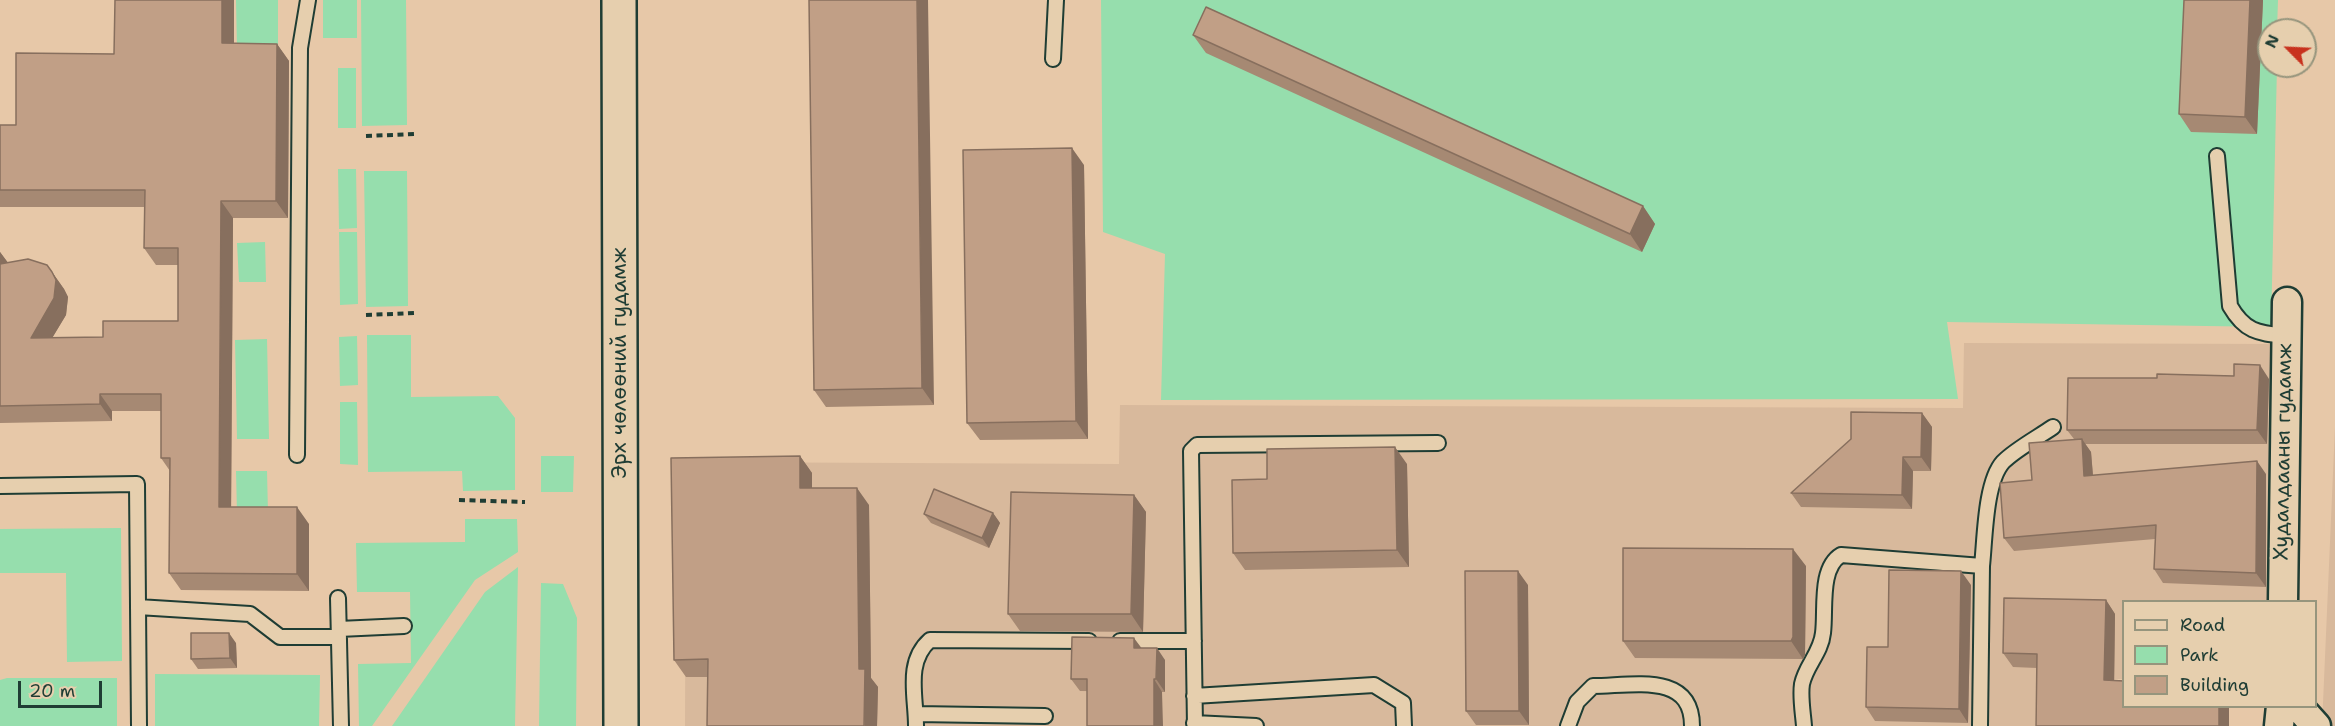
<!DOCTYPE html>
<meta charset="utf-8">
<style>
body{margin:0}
#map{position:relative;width:2335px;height:726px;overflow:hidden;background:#e7c8a8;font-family:"Shantell Sans",sans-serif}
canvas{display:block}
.legend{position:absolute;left:2122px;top:600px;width:195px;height:108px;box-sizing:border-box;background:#e6cfae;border:2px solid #96957d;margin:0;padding:8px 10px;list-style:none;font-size:18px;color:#1f3d34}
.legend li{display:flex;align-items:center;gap:12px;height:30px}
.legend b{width:30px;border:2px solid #96957d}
.north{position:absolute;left:2257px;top:18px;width:60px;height:60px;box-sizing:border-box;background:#e6cfae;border:2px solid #96957d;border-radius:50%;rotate:294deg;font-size:16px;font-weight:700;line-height:24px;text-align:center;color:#1f3d34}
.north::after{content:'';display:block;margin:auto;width:21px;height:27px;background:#c8321e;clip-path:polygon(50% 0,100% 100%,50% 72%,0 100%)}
.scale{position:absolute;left:18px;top:681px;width:84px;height:27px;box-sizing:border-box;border:3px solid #1f3d34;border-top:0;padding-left:8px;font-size:18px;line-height:21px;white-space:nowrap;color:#1f3d34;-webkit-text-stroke:4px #e6cfae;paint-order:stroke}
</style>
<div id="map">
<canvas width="2335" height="726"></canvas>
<ul class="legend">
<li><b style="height:8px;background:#e6cfae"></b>Road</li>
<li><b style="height:16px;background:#96dead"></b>Park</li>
<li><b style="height:16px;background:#c19f86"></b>Building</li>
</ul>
<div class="north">N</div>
<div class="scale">20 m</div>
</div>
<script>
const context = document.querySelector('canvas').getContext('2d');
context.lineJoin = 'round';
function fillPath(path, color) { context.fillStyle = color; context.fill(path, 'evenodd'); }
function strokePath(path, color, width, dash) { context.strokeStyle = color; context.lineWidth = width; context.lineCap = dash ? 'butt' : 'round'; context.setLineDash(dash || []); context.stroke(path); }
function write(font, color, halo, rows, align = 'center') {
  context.font = font + ' "Shantell Sans",sans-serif'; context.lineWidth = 6; context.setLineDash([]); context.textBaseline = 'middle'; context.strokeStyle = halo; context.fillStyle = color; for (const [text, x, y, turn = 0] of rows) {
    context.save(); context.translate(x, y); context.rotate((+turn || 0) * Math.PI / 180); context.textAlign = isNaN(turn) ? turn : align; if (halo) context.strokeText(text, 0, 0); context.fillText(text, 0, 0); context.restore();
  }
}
fillPath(new Path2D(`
 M1964,343L2277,344L2275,601L2124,602L2123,679H2036L2035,726H685L686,462L1119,464L1120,405L1963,408Z
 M2335,427V726H2322Z`), '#d8b99c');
fillPath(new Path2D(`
 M236,0H278V50H237Z
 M323,0H357V38H323Z
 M361,0H406L407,125L362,126Z
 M1101,0H2278L2277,30H2269V66H2277L2271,327L1947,322L1958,399L1161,400L1165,254L1103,232Z
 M338,68H356V128H338Z
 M338,169H356L357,228L339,229Z
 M364,171H407L408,306L366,307Z
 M339,232H357L358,304L340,305Z
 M265,242L266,282H239L237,243Z
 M367,335H411V397L498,396L515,418V490L463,491L462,471L368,472Z
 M357,336L358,385L340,386L339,337Z
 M267,339L269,439H237L235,340Z
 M340,402H357L358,465L340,464Z
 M541,456H574L573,492H541Z
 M236,471H267L268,513L237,514Z
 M465,519H517L518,552L475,580L372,726H359L358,664L411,663L410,592H357L356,543L465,542Z
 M121,528L122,661L67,662L66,573H0V529Z
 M518,567L515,726H392L485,592Z
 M541,583L563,584L577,618L576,726H539Z
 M155,674L320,675L319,726H155Z
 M7,678H117V726H0V680Z`), '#96dead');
const service = new Path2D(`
 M1053,59L1056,0
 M2217,156L2230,306C2245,332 2258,333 2285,336
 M297,455L300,48L308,0
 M0,486L137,484L139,726
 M1982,566C1985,539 1985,482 2003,462C2016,449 2037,438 2053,427
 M338,598L341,726
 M138,607L250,614L280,637H339
 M339,629L404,626
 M1120,641H1194
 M1194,696L1374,685L1403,703L1404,726
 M916,714L1045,716
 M1194,723L1256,726
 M916,726C916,696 905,662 930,640L1089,641
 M1195,726L1191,451L1197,445L1438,443
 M1568,726L1577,702L1593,686C1631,686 1692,671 1692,726
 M1804,726C1803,713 1800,697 1802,684C1806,665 1821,653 1823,633C1826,610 1819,568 1841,555L1982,566L1980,726`);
const minor = new Path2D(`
 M2283,602L2287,302
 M2298,706L2316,726
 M2279,726L2281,706`);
const secondary = new Path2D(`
 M619,0L621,726`);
strokePath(service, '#1f3d34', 18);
strokePath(minor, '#1f3d34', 33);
strokePath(secondary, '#1f3d34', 38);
strokePath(new Path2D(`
 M366,136L416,134
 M366,315L417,313
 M459,500L525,502`), '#1f3d34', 4, [6, 4.5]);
strokePath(service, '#e6cfae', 14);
strokePath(minor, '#e6cfae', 28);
strokePath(secondary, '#e6cfae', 33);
fillPath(new Path2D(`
 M234,0V44H277L289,61L288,218H233L231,507L309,524V591L181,590L169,573L170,471L161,458V411H112V421L0,423V252L8,263L52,272L64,289L68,297L66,315L52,338L103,337L178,321V265H156L144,248L145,207H0V125H16L114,54Z
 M809,0L934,405L826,407L814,390Z
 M2184,0H2263L2257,134L2191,132L2179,114Z
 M1193,35L1643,206L1655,224L1642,252L1206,53Z
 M1084,165L1088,439L980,440L967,423Z
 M2269,379L2267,444H2085L2091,452L2093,475L2266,474V587L2163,583L2154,569L2155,539L2014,551L2004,538L2032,480L2074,439L2067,430Z
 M1922,413L1932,427L1931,471H1913L1912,509L1801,507L1791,493Z
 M800,456L812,473V488L869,505L871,678L878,687L877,726H707L708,677H686L674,660Z
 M1407,464L1409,567L1245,570L1233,553L1267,479Z
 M1134,495L1146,512L1143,632L1020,631L1008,614Z
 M993,513L1000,523L989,548L931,523L924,514Z
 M1806,566L1805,655L1803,659L1635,658L1623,641Z
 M1528,585L1529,725H1476L1466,711Z
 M1971,585L1968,723L1875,721L1866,707L1888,647Z
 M2004,598L2106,600L2115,614L2114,680L2124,681V706H2229V726H2036L2037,668L2013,667L2003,653Z
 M236,643L237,668L198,669L191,659Z
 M1141,648L1165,660V692L1080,691L1071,679Z`), '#a68973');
fillPath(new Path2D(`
 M222,0H234V60L222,43Z
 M917,0H928L934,405L922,388Z
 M2250,0H2263L2257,134L2245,117Z
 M277,44L289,61L288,218L276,201Z
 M1072,148L1084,165L1088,439L1076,421Z
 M221,201L233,218L231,524L219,507Z
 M1643,206L1655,224L1642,252L1630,234Z
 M0,252L9,264L0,269Z
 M52,272L64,289L68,297L66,315L42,355L31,338Z
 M2260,365L2269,379L2267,444L2257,430Z
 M100,394L112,411V421L100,404Z
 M1922,413L1932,427L1931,471L1921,457Z
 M2082,439L2091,452L2094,489L2084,476Z
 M1395,447L1407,464L1409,567L1397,550Z
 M800,456L812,473V506L800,488Z
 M1903,457L1913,471L1912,509L1902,495Z
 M2257,461L2266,474V587L2256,573Z
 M857,488L869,505L871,678L878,687L877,726H865L859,669Z
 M1134,495L1146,512L1143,632L1131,614Z
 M297,507L309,524V591L297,574Z
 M993,513L1000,523L989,548L982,538Z
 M1793,549L1806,566L1805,655L1803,659L1791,641Z
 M1518,571L1528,585L1529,725L1519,711Z
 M1961,571L1971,585L1968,723L1959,709Z
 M2106,600L2115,614L2114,694L2104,680Z
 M229,633L236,643L237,668L230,658Z
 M1134,638L1143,650L1134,648Z
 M1157,648L1165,660V692L1156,679Z
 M1154,679L1162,692L1163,726H1154Z
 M2219,706H2229V726H2219Z`), '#876f5e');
const building = new Path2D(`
 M115,0H222V43L277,44L276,201H221L219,507H297V574L169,573L170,458H161V394H100V404L0,406V264L28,259L47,265L52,272L56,280L54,298L31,338L103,337V321H178V248H144L145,190H0V125H16V53L114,54Z
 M809,0H917L922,388L814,390Z
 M2184,0H2250L2245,117L2179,114Z
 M1206,7L1643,206L1630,234L1193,35Z
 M1072,148L1076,421L967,423L963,150Z
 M2234,364L2260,365L2257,430H2067L2068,378H2157V374L2234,376Z
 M1851,412L1922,413L1921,457H1903L1902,495L1791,493L1851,439Z
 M2082,439L2084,476L2257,461L2256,573L2154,569L2156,525L2004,538L2000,483L2032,480L2029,443Z
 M1395,447L1397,550L1233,553L1232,480L1267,479V449Z
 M800,456V488H857L859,669H865L864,726H707L708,659L674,660L671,458Z
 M934,489L993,513L982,538L924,514Z
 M1011,492L1134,495L1131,614H1008Z
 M1623,548L1793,549V637L1791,641H1623Z
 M1889,570L1961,571L1959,709L1866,707L1867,647H1888Z
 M1465,571H1518L1519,711H1466Z
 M2004,598L2106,600L2104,680L2124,681V706H2219V726H2036L2037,654L2003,653Z
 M191,633H229L230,658L191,659Z
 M1072,637L1134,638V648H1157L1156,679H1154V726H1087V679H1071Z`);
fillPath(building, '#c19f86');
strokePath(building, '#876f5e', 1.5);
write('21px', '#1f3d34', '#e6cfae', [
 ["Эрх чөлөөний гудамж",621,363,-90],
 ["Худалдааны гудамж",2284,452,-89]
]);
</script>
